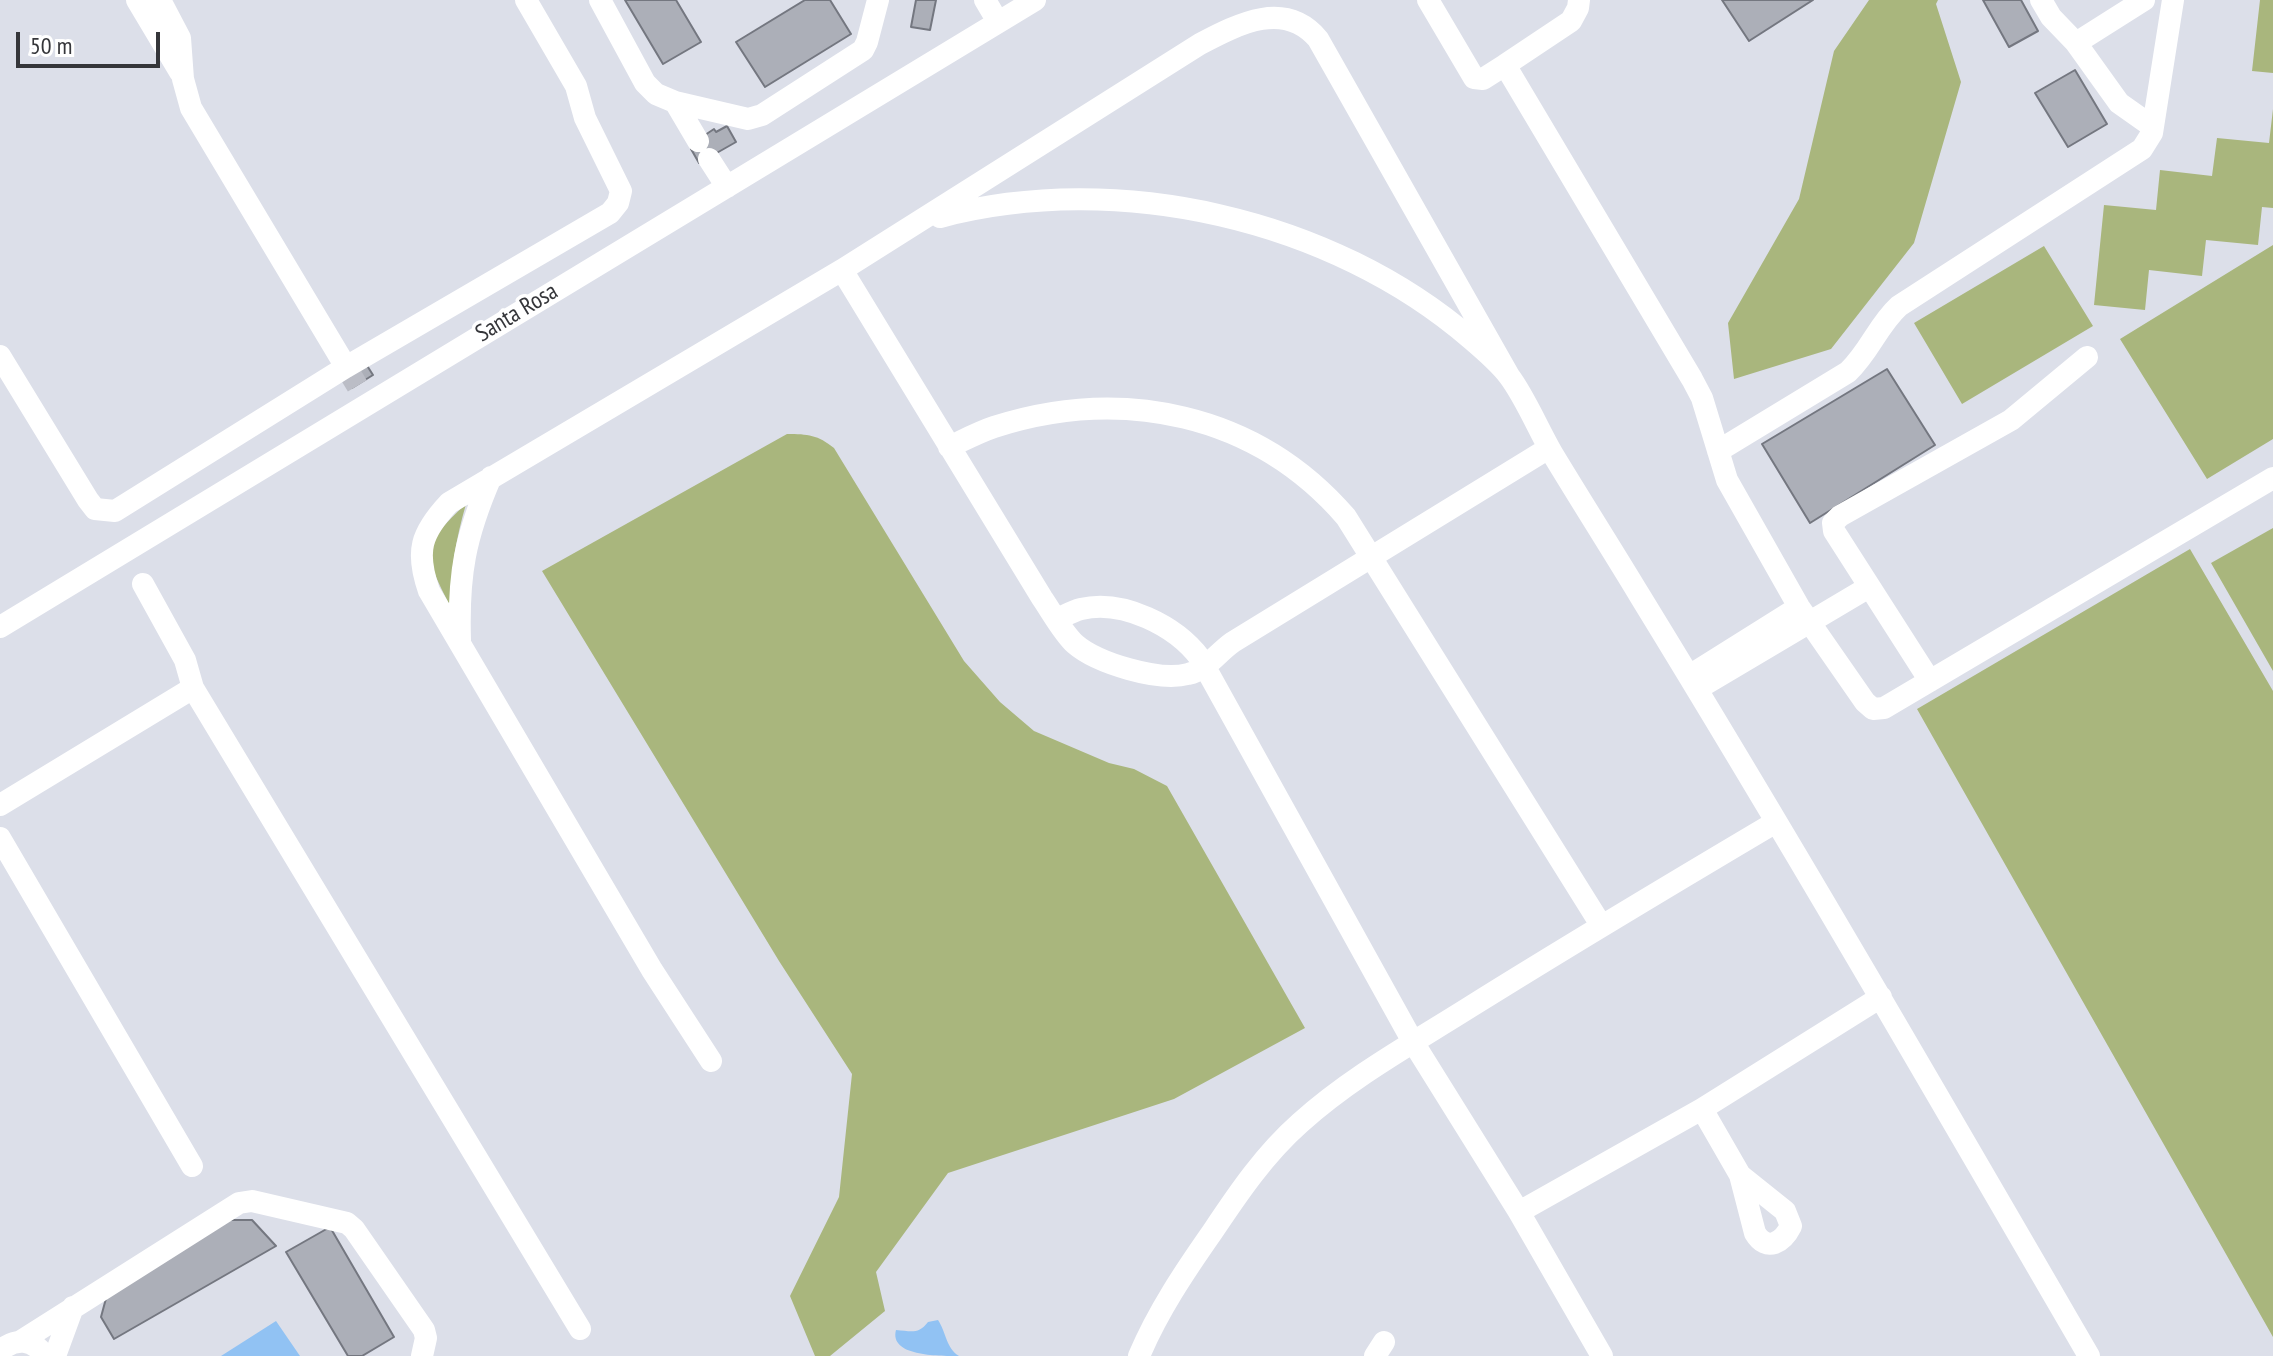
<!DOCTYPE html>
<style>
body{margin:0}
#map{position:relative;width:2273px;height:1356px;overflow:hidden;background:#dcdfe9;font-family:"PT Sans Narrow",sans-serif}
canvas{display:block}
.scale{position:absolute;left:16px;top:32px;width:144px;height:36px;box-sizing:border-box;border:4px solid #35363a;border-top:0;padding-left:10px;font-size:24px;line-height:28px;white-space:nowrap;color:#35363a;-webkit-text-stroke:6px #fff;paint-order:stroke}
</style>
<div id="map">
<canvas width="2273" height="1356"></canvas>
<div class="scale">50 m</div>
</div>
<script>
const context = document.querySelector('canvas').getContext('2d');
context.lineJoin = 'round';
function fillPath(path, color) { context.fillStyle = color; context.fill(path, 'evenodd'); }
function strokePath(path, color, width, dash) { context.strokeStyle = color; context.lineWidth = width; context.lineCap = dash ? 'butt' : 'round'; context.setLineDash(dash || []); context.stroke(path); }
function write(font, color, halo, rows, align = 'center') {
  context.font = font + ' "PT Sans Narrow",sans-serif'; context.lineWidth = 7; context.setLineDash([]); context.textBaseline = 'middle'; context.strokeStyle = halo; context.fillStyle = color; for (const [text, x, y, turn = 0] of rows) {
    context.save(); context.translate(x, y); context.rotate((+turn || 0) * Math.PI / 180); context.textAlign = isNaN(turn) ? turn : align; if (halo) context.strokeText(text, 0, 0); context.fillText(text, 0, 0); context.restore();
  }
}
fillPath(new Path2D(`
 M1869,0H1938L1936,4L1961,82L1914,243L1831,349L1734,379L1728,323L1799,199L1834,51Z
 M2260,0H2273V73L2252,71Z
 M2273,109V208L2262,207L2258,245L2206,240L2202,276L2149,270L2145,310L2094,305L2104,205L2156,210L2160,170L2212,176L2217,138L2269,143Z
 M2273,245V439L2207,479L2120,339Z
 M2044,246L2093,326L1962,404L1914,323Z
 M787,434C808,434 818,435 834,448L964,661L1000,702L1034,731L1109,763L1134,769L1167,786L1305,1028L1174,1099L948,1173L876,1272L885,1311L830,1356H815L790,1296L839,1197L852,1074L779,961L542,571Z
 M466,504C456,539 450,571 451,607C423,554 421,545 466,504Z
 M2273,528V671L2211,563Z
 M2190,549L2273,691V1337L1917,709Z`), '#a9b67d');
fillPath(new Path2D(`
 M938,1320C946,1332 946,1348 959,1356C937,1356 889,1356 896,1330C911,1331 918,1335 928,1322Z
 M276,1321L300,1356H221Z`), '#91c2f3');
const building = new Path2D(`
 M625,0H676L701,42L663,64Z
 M805,0H830L851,34L765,87L736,42Z
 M916,0H936L930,30L911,27Z
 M1722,0H1813L1749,41Z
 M1983,0H2021L2038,31L2009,47Z
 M2075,70L2107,124L2068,147L2035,93Z
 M727,126L736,142L699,163L691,149L707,140L705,135L714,129L716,132Z
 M366,364L373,375L352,388L345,377Z
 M1887,369L1935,445L1810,523L1762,444Z
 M230,1220H252L276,1246L114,1339L101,1317L108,1291Z
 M330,1227L394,1337L362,1356H348L286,1252Z`);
fillPath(building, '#acafb8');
strokePath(building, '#747780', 2);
strokePath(new Path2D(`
 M346,367L358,387`), '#bbbdc6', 22, [22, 11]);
strokePath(new Path2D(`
 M137,0L180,72
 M160,0L180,38L183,79L191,108L346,367
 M600,0L645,83L656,94L675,102L698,141
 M985,0L998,22
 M1428,0L1474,78L1483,79L1505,65L1692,379L1702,398L1727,480L1799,607L1865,702L1873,709L1884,708L2273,478
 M2041,0L2051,17L2076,43L2119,103L2153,127
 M2076,43L2144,0
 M1505,65L1571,21L1578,8L1579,0
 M675,102L748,119L762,115L863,50L867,42L878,0
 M709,159L727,187
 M940,217C1118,170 1332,219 1471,339C1484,350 1499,363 1509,376C1525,397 1538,429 1552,453C1581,501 1611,548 1640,596C1794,847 1941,1101 2089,1356
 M842,270L1042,598C1051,611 1063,633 1075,644C1097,663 1159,682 1188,674C1207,670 1217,653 1233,642L1549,448
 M0,356L88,500L95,509L115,511L346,367L610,213L618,203L621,191L585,118L576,86L526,0
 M949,447C964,440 979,432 994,427C1122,386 1256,413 1346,517L1601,925
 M1718,451L1848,372C1870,351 1878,325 1899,306L2142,149L2152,133L2173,0
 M143,584L185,660L193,688L580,1329
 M1057,619C1064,616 1073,611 1081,609C1123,599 1176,626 1200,658L1413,1042L1519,1212L1602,1356
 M0,627L1035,0
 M460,640C458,574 465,537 491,477
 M1689,676L1799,607
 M1930,681L1834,531L1833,523L1840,516L2011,420L2087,357
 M1697,689L1869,587
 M0,805L193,688
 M0,838L192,1166
 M711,1061L652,970L429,591C415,551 421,533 449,503L842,270L1200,44C1240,23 1285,0 1318,39L1509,376
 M1702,1109L1740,1175L1755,1233C1767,1253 1783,1242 1791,1226L1785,1211L1740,1175
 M1519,1212L1702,1109L1881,997
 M21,1341L239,1203L252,1201L347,1223L354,1229L424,1330L426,1338L422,1356
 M0,1351C16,1337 33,1339 45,1356
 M55,1356L73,1307
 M1139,1356C1158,1311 1185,1271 1213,1231C1239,1192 1265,1154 1300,1123C1351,1077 1413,1043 1470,1007C1571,944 1673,883 1776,822
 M1375,1356L1384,1342`), '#fff', 22);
write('24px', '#35363a', '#fff', [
 ["Santa Rosa",517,313,-31]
]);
</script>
